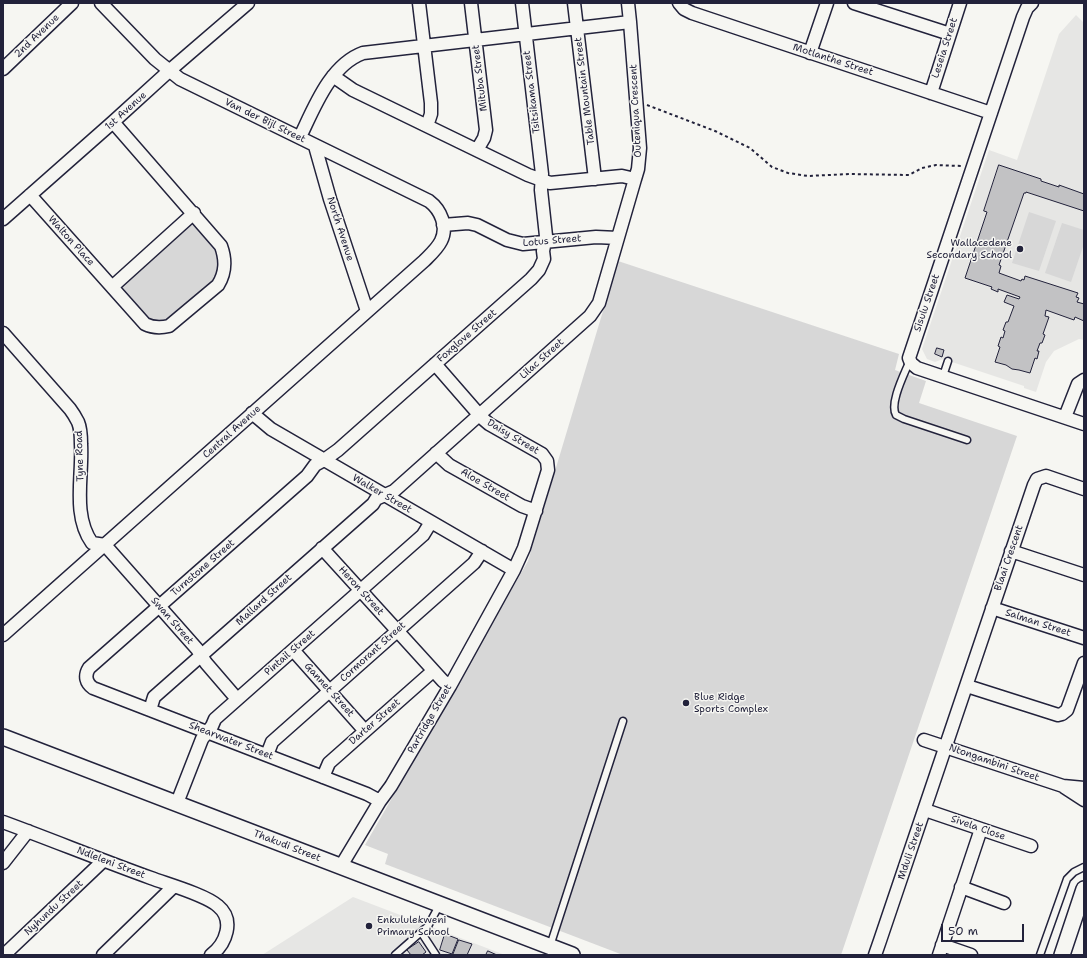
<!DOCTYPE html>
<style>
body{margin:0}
#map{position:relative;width:1087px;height:958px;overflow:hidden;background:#f6f6f2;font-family:"Shantell Sans",sans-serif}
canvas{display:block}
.frame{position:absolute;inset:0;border:4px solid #22223b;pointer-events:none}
.scale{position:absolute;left:941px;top:924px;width:83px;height:18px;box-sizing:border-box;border:2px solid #22223b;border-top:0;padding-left:5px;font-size:12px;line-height:14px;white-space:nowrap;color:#22223b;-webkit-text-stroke:3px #f6f6f2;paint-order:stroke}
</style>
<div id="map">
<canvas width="1087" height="958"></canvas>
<div class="frame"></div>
<div class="scale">50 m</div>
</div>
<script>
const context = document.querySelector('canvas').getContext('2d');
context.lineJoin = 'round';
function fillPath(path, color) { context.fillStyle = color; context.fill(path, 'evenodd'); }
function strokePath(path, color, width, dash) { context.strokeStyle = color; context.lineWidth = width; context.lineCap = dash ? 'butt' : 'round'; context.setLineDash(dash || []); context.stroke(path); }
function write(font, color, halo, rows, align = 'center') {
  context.font = font + ' "Shantell Sans",sans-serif'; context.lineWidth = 3; context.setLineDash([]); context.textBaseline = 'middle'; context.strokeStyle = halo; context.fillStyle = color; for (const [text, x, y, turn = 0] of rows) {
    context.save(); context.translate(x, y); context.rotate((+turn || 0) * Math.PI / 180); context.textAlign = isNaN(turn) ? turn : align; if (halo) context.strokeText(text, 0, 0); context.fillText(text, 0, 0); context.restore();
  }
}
fillPath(new Path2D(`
 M1076,15L1084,23V340L1079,339L1054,351L1046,362L1036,392L1024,388V386L943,359L935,362L927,359L922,349L989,150L1017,160L1059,34Z
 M353,897L505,955H262Z`), '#e6e6e4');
fillPath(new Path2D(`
 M1029,212L1056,221L1039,271L1012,263Z
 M1062,223L1084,230V244L1071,282L1045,273Z
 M192,225L197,226L218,252L220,266L214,282L171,319L161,323L149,320L123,293L122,287L124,283L188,226Z
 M618,261L899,354L895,370L926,381L919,403L1017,436L841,955H623L385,864L388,854L365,845L528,561Z`), '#d7d7d7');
const building = new Path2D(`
 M999,165L1041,179V181L1059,187V185L1084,194V211L1026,192V193H1024L999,265L1001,266L999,273L1021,281L1022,279L1024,280L1025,276L1078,293L1076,297L1079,298L1077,302L1084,304V321L1075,317L1074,320L1046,310L1045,316L1049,317L1043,334L1045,335L1042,343H1040L1037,351H1039L1037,359L1035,358L1030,373L1019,370L1012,369L1006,365L995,362L1000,347L998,346L1001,337L1003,338L1005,331L1003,330L1006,322H1008L1014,306L1004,302L1007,295L1019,299L1020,297L998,289V292L991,289L992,287L965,278L987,212L984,211Z
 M937,348L944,350L942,357L935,354Z
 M445,934L458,939L452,954L440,950Z
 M459,940L472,944L467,955H453Z
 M419,942L426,952L422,955H411L407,950Z
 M488,951L497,955H486Z`);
fillPath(building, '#c2c2c4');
strokePath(building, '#22223b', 1);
const service = new Path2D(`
 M910,360C905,373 889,403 896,415L904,419L967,440
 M943,376L948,361
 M421,932L436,955
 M550,946L623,721
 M395,955L428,926L440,904
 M1040,955L1067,879L1074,872L1084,867`);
const minor = new Path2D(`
 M419,3L431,103V114L427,126
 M471,3L486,130L484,138L477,150
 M574,3L595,179
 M628,3L630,22
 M679,3L684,9L692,13L991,113
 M854,3L950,34
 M1032,3L1027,8L1023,17L909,358L911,363L917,368L1084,424
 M810,53L827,3
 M3,69L72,3
 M931,93L960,3
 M300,137C314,108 330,65 363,53L630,22L640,148L638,169L635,179L622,176L550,183L528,175L353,90L333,76
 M315,146L330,199L367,311
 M30,195L145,324C153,328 160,328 169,326L218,285C226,272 226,260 221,246L113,122
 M3,219L113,122L169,71L248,3
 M443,225L468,223L477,225L507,240L523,244L596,237L618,238
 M112,287L194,213
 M3,333L70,409C73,413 76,418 78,422C81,429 81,437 81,444C83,476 72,515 92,543L105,545L197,649L206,663L237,699
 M252,413L271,429L514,570
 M1065,417L1078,384L1084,380
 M436,453L449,465L522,506L536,511
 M322,548L443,681L450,686
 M1011,551L1084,575
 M992,608L1084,638
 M3,635L424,261C430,255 437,249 441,241C448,227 441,210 429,201L180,79L155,59L101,3
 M293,650L365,731
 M967,686L1058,715L1062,714L1067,710L1084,663
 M150,710L154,697L373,504L376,499L394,491L590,316L599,303L635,179
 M924,740L1063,786L1084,788
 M267,755L272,742L474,563L482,551
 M323,777L329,763L433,671
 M1064,787L1084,800
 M380,801L367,794L93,688C86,683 84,676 89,668L307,476L315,465L324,460L338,450L531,279L539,270L544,259L543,251L546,236L541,190L542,174L522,3
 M177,803L202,739L212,726L215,719L423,535L431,522
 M925,810L1031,846
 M3,822C52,840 101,860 151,878C167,884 206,895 218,906C235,920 226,944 211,955
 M3,863L28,831
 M341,866L380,801L391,786L450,686L514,570L524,548L548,470L547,461L542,454L489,424L482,418L435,364
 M961,887L1004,903
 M942,945L971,955
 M4,955L103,861
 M103,955L173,887
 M875,955C929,799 980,642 1034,485L1037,479L1046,476L1084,489
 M939,955L981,829`);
const tertiary = new Path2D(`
 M3,737L572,955
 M1062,955L1084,889`);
strokePath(service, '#22223b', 9);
strokePath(minor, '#22223b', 15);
strokePath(tertiary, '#22223b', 18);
strokePath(new Path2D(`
 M647,105L715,131L750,148L772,167L788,173L808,176L850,174L909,175L922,168L936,165L961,166`), '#22223b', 2, [3, 3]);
strokePath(service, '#f6f6f2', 6);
strokePath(minor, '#f6f6f2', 12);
strokePath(tertiary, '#f6f6f2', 15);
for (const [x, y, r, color] of [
 [1020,249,4,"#22223b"],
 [686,703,4,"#22223b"],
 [369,926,4,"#22223b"]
]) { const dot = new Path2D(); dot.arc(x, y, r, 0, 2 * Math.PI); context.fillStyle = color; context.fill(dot); strokePath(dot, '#f6f6f2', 1.5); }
write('10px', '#22223b', '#f6f6f2', [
 ["2nd Avenue",37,36,-44],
 ["Leseia Street",945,48,-72],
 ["Motlanthe Street",833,60,18],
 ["Mituba Street",480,78,-97],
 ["Table Mountain Street",585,91,-97],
 ["Tsitsikama Street",532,92,-97],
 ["1st Avenue",126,111,-42],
 ["Outeniqua Crescent",636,111,-93],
 ["Van der Bijl Street",265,121,26],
 ["North Avenue",340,229,72],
 ["Walton Place",71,241,48],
 ["Lotus Street",552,241,-5],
 ["Sisulu Street",927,303,-71],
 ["Foxglove Street",467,336,-41],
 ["Lilac Street",542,359,-42],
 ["Central Avenue",232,432,-42],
 ["Daisy Street",513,437,31],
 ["Tyne Road",80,456,-92],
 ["Aloe Street",485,485,30],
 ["Walker Street",382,494,30],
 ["Blaai Crescent",1009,558,-71],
 ["Turnstone Street",203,568,-41],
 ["Heron Street",361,591,48],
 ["Mallard Street",264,600,-42],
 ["Swan Street",172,621,49],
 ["Salman Street",1038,623,18],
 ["Cormorant Street",373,652,-42],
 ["Pintail Street",290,653,-41],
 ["Gannet Street",329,690,48],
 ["Partridge Street",430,719,-60],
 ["Darter Street",375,722,-41],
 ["Shearwater Street",231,741,21],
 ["Ntongambini Street",994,763,19],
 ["Sivela Close",978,828,19],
 ["Thakudi Street",287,846,21],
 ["Mduli Street",911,851,-71],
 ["Ndleleni Street",111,863,21],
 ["Nyhundu Street",54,908,-43]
]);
write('10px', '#22223b', '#f6f6f2', [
 ["Wallacedene",1012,243,"right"],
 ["Secondary School",1012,255,"right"],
 ["Blue Ridge",694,697],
 ["Sports Complex",694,709],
 ["Enkululekweni",377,920],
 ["Primary School",377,932]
], 'left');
</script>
